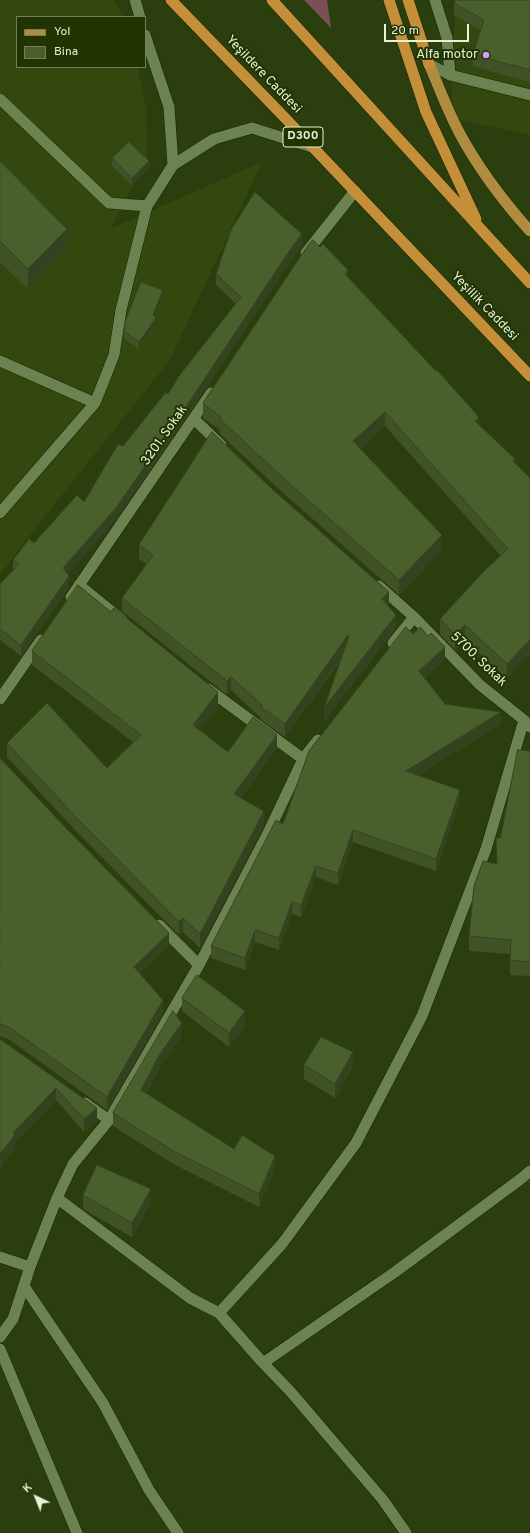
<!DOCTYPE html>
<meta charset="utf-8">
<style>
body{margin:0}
#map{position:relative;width:530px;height:1533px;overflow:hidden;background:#2b3f0e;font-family:Overpass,sans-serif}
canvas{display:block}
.legend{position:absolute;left:16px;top:16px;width:130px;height:52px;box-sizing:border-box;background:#223402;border:1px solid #708058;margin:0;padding:5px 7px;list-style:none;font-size:12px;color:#e6f3d8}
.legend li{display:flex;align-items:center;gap:8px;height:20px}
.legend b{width:20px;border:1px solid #708058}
.north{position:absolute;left:16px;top:1477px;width:40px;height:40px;-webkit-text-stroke:3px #223402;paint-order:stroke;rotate:317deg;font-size:11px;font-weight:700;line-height:16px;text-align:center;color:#e6f3d8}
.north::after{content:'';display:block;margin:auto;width:14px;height:18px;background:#e6f3d8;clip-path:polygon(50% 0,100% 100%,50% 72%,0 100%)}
.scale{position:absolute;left:384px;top:24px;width:85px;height:18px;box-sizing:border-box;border:2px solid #e6f3d8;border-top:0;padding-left:5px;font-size:12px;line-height:14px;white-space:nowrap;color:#e6f3d8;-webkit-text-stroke:3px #223402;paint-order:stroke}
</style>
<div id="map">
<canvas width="530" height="1533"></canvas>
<ul class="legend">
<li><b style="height:5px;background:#af8c40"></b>Yol</li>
<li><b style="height:11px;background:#4a602c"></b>Bina</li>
</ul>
<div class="north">K</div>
<div class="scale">20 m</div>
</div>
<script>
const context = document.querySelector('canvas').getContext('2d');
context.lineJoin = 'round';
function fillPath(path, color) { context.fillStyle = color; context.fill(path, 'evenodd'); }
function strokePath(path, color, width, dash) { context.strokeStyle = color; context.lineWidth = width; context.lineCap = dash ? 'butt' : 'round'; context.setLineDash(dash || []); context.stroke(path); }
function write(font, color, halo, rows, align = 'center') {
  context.font = font + ' Overpass,sans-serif'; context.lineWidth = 4; context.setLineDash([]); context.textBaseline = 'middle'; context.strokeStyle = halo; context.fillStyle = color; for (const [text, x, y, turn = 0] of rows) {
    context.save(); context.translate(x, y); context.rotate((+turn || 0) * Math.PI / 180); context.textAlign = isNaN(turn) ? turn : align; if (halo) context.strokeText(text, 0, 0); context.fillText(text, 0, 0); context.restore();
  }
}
fillPath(new Path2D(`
 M0,0H114L123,17H17V67H137L146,106L147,159L110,229L262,162L170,360L22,545L0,575Z
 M455,0H530V135L451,118Z`), '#32480e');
fillPath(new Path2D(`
 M304,0H327L331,28Z`), '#7c4e56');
const service = new Path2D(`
 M135,0L140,17
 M145,35L169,107L173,165
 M0,99L109,203L147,206
 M0,361L95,403
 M0,513L95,403L114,355L121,310L147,206L173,165L214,139L252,128L312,147`);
const minor = new Path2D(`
 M435,0L447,38L450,75
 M429,64L450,75L530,95
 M306,253L355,191
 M194,419L221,445
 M79,585L122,620
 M379,586L414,617L480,685L524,720L530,727
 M71,597L211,393
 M393,643L414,617
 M208,689L303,759
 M0,699L41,640
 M159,925L199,965
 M85,1103L109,1120
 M57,1198L190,1298L219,1313L263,1363L290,1391L383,1500L406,1533
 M0,1257L30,1267
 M24,1286L103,1403L149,1490L178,1533
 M219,1313L282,1244L356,1143L422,1016L486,849L524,720
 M0,1337L13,1319L30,1267L57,1198L73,1164L109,1120L199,965L267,835L303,759L318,740
 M0,1349L77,1533
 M263,1363L395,1272L522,1178L530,1171`);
const primary = new Path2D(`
 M429,64C439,87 448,112 460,134C479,169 503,201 530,231`);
const trunk = new Path2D(`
 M171,0L288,121L530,376
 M272,0L530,283
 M389,0L426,112L476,219
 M408,0L429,64`);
strokePath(service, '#162401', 12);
strokePath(minor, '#162401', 12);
strokePath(primary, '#162401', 12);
strokePath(trunk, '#162401', 12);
strokePath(service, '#6c8351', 11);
strokePath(minor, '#6c8351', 11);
strokePath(primary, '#af8c40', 11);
strokePath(trunk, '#c58f3a', 11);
fillPath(new Path2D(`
 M530,0V82L513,77V78L473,66V54L480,30L454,15V3Z
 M112,158L149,168L132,185L112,166Z
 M0,161L67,249L28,289L0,262Z
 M302,246L290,261L188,415L116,520L67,574L69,587L21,656L0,640V584L13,570V560L84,502L123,446L168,394L236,304L216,285V274Z
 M348,278L479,425L515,459L507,679L465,640L455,650L440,634V619L501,556L385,426L360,449L442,550L399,595L281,491L220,434V430L203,418V403Z
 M163,297L155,317L156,325L139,349L124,338V331Z
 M139,545L389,605L388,606L396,628L324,721L342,658L285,737L261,720V718L231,690L227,695L122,611V598L147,564L139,559Z
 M413,634L445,659L425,678L445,704L501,724L418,775L460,801L436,871L353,842L338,885L316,877L301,917L292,914L279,950L255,942L245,970L211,958V946L283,824Z
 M32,651L218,706L200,730L228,752L277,748L241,798L264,825L200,948L183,932L179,935L75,830L7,757V743L107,768L133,742L32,665Z
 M530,751V976L510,975V954L469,951V936L497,864L500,838Z
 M0,758L169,945L140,973L163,1013L107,1110L10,1040L0,1036Z
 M182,998L245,1025L229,1047L182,1011Z
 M182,1035L160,1067L146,1094L234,1149L275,1169L259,1207L175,1165L113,1126V1113Z
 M0,1039L97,1120L84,1132L56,1100L15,1143V1148L2,1164V1168Z
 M304,1065L353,1066L335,1098L304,1079Z
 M83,1195L151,1203L132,1237L83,1209Z`), '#405326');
fillPath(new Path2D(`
 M149,161V168L132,185V178Z
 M67,229V249L28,289V269Z
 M302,234V246L290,261L188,415L116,520L63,579V568L290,250Z
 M348,270V285L345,274Z
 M163,290V297L153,322V315Z
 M156,318V325L139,349V342Z
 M385,412V426L353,456V441Z
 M479,417V432L475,421Z
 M442,535V550L399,595V580Z
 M69,576V587L21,656V645Z
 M389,592V605L382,613V599Z
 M396,615V628L324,721V708Z
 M465,625V640L455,650V635Z
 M348,635V648L285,737V724Z
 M530,640V654L507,679V664Z
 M445,647V659L419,683V671Z
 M231,677V690L227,695V681Z
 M218,692V706L193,739V725Z
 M501,712V724L406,783V771Z
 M277,735V748L234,808V794Z
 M460,790V801L436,871V859Z
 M264,811V825L200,948V934Z
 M353,830V842L338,885V873Z
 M316,866V877L301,917V905Z
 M292,902V914L279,950V938Z
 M183,918V932L179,935V922Z
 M255,930V942L245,970V958Z
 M169,933V945L134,979V967Z
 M163,1000V1013L107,1110V1097Z
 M245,1011V1025L229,1047V1033Z
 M182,1023V1035L160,1067L141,1103V1090L160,1054Z
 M353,1052V1066L335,1098V1084Z
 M56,1088V1100L15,1143V1148L2,1164V1168L0,1170V1154L13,1133Z
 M97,1108V1120L84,1132V1119Z
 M275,1156V1169L259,1207V1194Z
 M151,1189V1203L132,1237V1223Z`), '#34431f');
const building = new Path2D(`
 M456,0H530V70L513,65V66L473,54L484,20L454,3Z
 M129,142L149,161L132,178L112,158Z
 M0,161L67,229L28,269L0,241Z
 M255,192L302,234L290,250L188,404L116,508L63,568L69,576L21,645L0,629V584L19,564L13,560L29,539L34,543L77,495L84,502L118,444L123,446L166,392L168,394L179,376L241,297L216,274L231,230Z
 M313,240L320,247L323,244L348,270L345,274L436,371L437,370L479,417L475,421L515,459L513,461L530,478V640L507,664L465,625L455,635L440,619L485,570L508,549L385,412L353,441L442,535L399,580L281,476L220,419L221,417L203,403L302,254Z
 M141,282L163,290L153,315L156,318L139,342L124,331L125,322Z
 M212,432L271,488L389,592L382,599L396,615L324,708L349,636L348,635L285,724L261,707L262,705L231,677L227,681L122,598L153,555L139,545Z
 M78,585L111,612L114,608L218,692L193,725L228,752L253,717L277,735L234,794L264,811L200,934L183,918L179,922L75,816L7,743L47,703L107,768L141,735L32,651Z
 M406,627L413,634L420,627L428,636L431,633L445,647L419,671L445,704L501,712L406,771L460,790L436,859L353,830L338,873L316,866L301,905L292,902L279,938L255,930L245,958L211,946L276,820L283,824L309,751Z
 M518,750L530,751V962L510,960L511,940L469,936L474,886L483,861L497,864L496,838H500Z
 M0,758L65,827L169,933L134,967L163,1000L107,1097L10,1028L0,1024Z
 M197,975L245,1011L229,1033L182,998Z
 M173,1011L182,1023L160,1054L141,1090L234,1149L242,1135L275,1156L259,1194L175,1152L113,1113Z
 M321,1037L353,1052L335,1084L304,1065Z
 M0,1039L97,1108L84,1119L56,1088L13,1133L15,1135L0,1154Z
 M97,1165L151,1189L132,1223L83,1195Z`);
fillPath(building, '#4a602c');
strokePath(building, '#34431f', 1);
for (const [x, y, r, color] of [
 [486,55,4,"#d29dfd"]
]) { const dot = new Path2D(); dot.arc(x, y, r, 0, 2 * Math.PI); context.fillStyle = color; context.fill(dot); strokePath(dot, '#223402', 1.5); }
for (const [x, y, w] of [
 [303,137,40]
]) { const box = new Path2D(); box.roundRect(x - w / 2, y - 10, w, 20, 3); context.fillStyle = '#223402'; context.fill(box); strokePath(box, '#e6f3d8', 1); }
write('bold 12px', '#e6f3d8', null, [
 ["D300",303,137]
]);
write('13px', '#e6f3d8', '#223402', [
 ["Alfa motor",478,55]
], 'right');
write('13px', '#e6f3d8', '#223402', [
 ["Yeşildere Caddesi",263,75,46],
 ["Yeşillik Caddesi",484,307,46],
 ["3201. Sokak",165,436,-55],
 ["5700. Sokak",478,660,44]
]);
</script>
